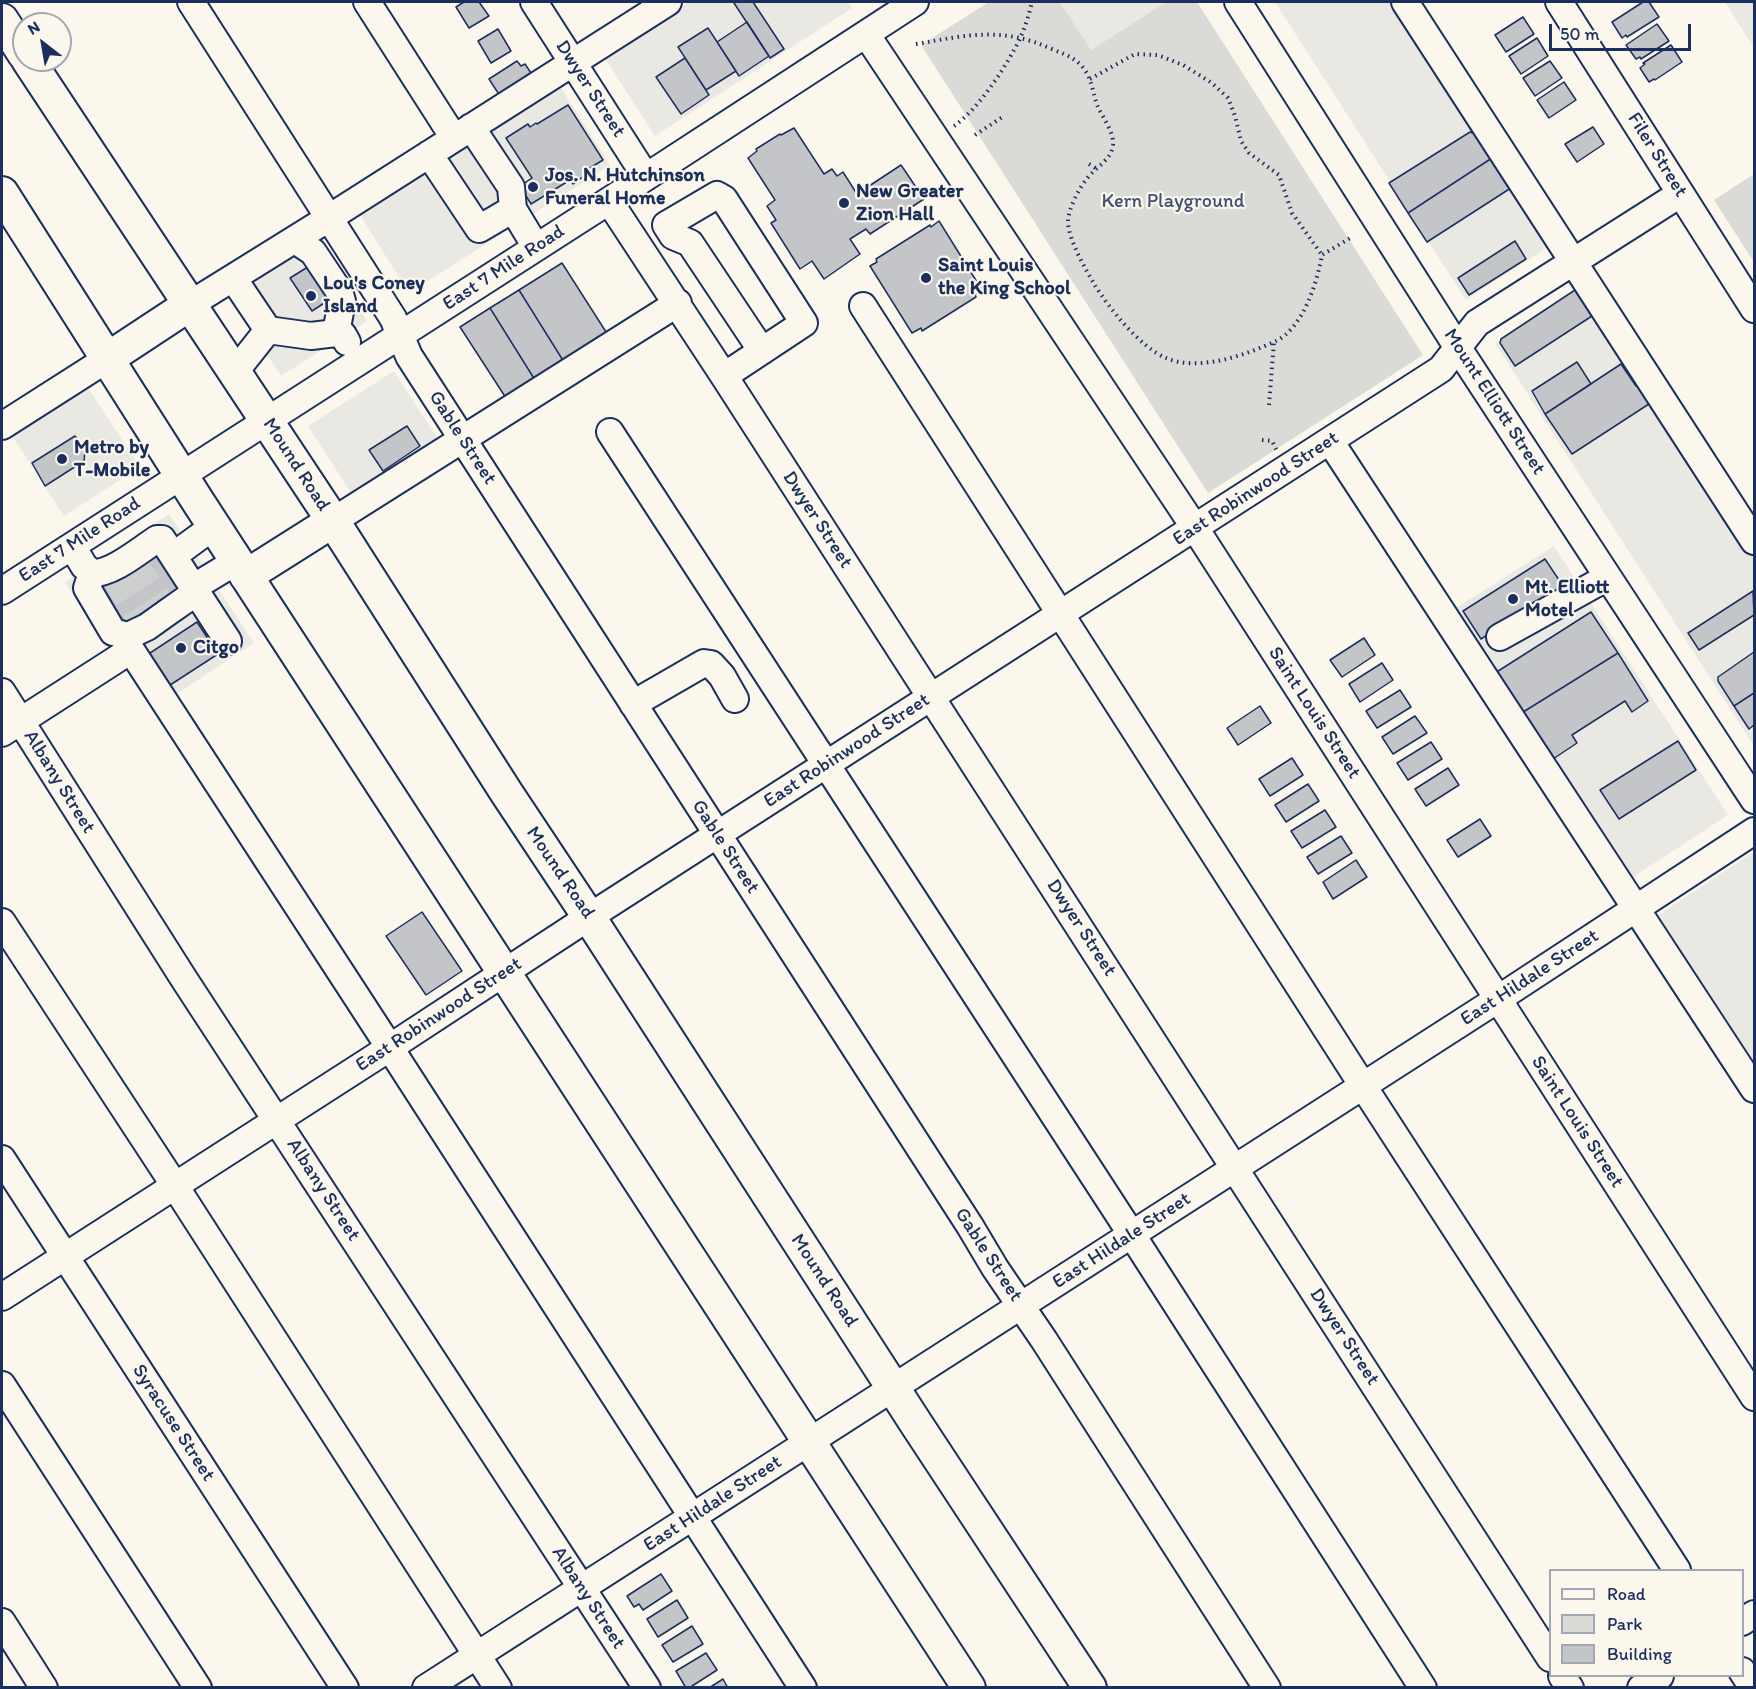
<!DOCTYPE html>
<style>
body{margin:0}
#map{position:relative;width:1756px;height:1689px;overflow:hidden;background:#fbf7ec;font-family:Itim,sans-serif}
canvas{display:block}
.frame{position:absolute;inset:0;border:3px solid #1b2f5e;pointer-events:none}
.legend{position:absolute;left:1549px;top:1569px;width:195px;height:108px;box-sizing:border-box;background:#fbf7ec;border:2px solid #a1a7b3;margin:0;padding:8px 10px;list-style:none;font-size:18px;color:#1b2f5e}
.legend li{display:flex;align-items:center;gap:12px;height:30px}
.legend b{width:30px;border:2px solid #a1a7b3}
.north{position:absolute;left:12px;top:12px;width:60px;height:60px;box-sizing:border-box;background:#fbf7ec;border:2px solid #a1a7b3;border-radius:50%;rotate:329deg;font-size:16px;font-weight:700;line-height:24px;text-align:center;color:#1b2f5e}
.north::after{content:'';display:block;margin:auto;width:21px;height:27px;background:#1b2f5e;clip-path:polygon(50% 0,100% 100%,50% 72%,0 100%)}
.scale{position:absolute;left:1549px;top:24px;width:142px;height:27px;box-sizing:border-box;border:3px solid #1b2f5e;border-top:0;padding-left:8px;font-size:18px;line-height:21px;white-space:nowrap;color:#1b2f5e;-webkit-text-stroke:4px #fbf7ec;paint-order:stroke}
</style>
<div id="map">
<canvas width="1756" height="1689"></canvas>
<div class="frame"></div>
<ul class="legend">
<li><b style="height:8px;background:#fbf7ec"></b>Road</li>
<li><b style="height:16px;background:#dadad7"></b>Park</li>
<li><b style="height:16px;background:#c3c5c9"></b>Building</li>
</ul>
<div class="north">N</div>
<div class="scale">50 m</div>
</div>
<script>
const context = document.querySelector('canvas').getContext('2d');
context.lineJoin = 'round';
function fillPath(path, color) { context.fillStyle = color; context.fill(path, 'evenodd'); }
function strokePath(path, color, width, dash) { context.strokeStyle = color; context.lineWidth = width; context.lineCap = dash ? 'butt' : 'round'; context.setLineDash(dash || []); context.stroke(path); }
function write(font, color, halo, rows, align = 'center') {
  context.font = font + ' Itim,sans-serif'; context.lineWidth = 4.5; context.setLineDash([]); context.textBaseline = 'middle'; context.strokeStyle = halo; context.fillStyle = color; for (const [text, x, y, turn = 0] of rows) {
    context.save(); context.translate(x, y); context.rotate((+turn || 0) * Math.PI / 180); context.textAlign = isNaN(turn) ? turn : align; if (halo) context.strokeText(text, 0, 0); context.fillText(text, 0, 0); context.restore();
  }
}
fillPath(new Path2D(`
 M689,2H847L852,8L655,136L604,57Z
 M1060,2H1166L1091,50Z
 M1275,2H1399L1554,243L1466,300Z
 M1725,2H1754V48Z
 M559,85L610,165L409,293L358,212Z
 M315,241L367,321L281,376L230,295Z
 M1582,287L1754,555V746L1495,343Z
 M394,371L441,444L355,499L308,426Z
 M84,382L140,467L64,516L9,431Z
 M169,514L254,643L172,697L111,653L65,582Z
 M1554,546L1728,815L1624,883L1451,611Z
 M1752,853L1754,857V1067L1649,921Z`), '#eae8e2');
fillPath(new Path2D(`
 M989,2H1060L1091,50L1166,2H1197L1423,355L1208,493L921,45Z
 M1754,174V262L1714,200Z`), '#dadad7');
const building = new Path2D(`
 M464,2H479L489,16L469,28L456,7Z
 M736,2H753L784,49L770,58L734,3Z
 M1643,2H1649L1659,17L1627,37L1626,35L1622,38L1612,22Z
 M1523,17L1534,34L1506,52L1495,35Z
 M747,22L769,56L739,76L717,42Z
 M1657,24L1669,41L1641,59L1640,57L1636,59L1626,45Z
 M708,28L736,71L706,90L678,47Z
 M498,29L511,51L491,63L478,41Z
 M1537,38L1548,56L1521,74L1509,56Z
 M1671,45L1682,62L1655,80L1654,79L1649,82L1640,68L1645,64L1643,63Z
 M685,58L709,95L681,114L656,77Z
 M517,61L521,66L525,64L531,73L527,76L530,81L502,99L489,79Z
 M1550,61L1562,78L1535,96L1523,78Z
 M1564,82L1576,100L1549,118L1537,100Z
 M568,105L603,160L585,171L587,174L573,184L570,180L531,204L520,186L532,178L506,138L528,124L530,127L536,123L537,124Z
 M1593,127L1604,144L1577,162L1565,144Z
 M794,128L824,174L832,169L837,176L843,172L857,194L901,165L924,199L870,234L866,229L850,239L860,254L824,279L812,261L800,269L771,223L776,220L767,206L775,200L748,158L757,151L756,149L780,134L781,135Z
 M1470,132L1483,137L1495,156L1408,213L1389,183Z
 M1495,156L1514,186L1427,242L1408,213Z
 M939,221L982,290L975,294L976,297L922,331L921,328L912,333L870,266L877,262L876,259L930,225L931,227Z
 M1515,241L1526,259L1469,295L1458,278Z
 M562,263L608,335L564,362L519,290Z
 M311,265L332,298L312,311L290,278Z
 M519,290L564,362L535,380L490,308Z
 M1575,290L1592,316L1515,366L1500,343L1501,339Z
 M490,308L535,380L506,398L460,327Z
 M1577,362L1591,384L1545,414L1532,391Z
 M1621,364L1636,386L1639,383L1652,402L1572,454L1545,414Z
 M407,426L420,446L383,471L369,450Z
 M75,436L85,452L84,461L45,486L32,463Z
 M157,548L184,590L125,628L98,586Z
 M1545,559L1563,586L1481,639L1463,611Z
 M1753,591L1754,615L1699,650L1688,633Z
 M1591,612L1618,653L1520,714L1495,673Z
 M197,622L218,654L167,687L147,655Z
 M1364,638L1375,655L1342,677L1330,660Z
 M1754,652V693L1734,706L1718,681V677Z
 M1618,653L1648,701L1632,712L1625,701L1572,735L1577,743L1550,761L1520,714Z
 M1382,663L1393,680L1360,702L1349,684Z
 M1400,690L1411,707L1377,728L1366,711Z
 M1754,693V725L1749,729L1734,706Z
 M1260,706L1271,723L1238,745L1227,728Z
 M1415,716L1427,733L1393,754L1382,737Z
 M1678,741L1696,770L1619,819L1600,790Z
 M1431,742L1442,759L1408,780L1397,763Z
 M1292,758L1303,775L1270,796L1259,779Z
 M1448,768L1459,785L1426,806L1415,789Z
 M1308,784L1319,801L1286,822L1275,805Z
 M1325,810L1336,827L1302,848L1291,831Z
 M1480,819L1491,836L1458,857L1447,840Z
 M1341,836L1352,853L1318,874L1307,857Z
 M1356,860L1367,877L1333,899L1323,882Z
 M422,912L462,971L426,995L386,936Z
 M661,1574L672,1591L643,1610L639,1604L634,1607L627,1596Z
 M677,1600L688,1618L658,1637L647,1619Z
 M692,1626L703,1644L673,1662L662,1645Z
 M706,1653L717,1670L689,1688H686L676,1671Z
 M723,1679L728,1688H709Z`);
fillPath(building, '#c3c5c9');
strokePath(building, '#1b2f5e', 1.5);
strokePath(new Path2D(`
 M134,563L162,604
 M114,576L140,618`), '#cecfd0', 26, [26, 13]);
const minor = new Path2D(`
 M191,2L393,318L409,356L970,1226L995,1268L1044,1340L1267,1688
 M367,2L454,138
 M534,2L646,177
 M1238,2L1458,348L1754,800
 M1405,2L1754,541
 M1559,2L1754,309
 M866,34L1195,528L1754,1397
 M471,127L511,187L513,209L536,247
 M429,154L479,229L513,209
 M609,201L724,376L1550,1658
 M295,240L313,252L339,291L342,301L336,333
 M233,278L268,330L234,373
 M189,305L329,218L668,2
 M863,306L1363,1086L1677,1570
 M268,330L311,336L336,333L343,335L347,342
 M724,376L804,323L724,199L717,195L666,225L673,236L690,243L762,351
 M2,426L107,359
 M610,432L1132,1235L1423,1688
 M1330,441L1754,1089
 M333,521L678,303
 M72,546L84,566L92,573C112,574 140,550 157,539H162L228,641
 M173,556L214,526
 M92,573L87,588L113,632L128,636L147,627L168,612L188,598L194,587L237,561
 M2,591L646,177L915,2
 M1500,637L1608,577
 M2,692L184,979L647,1688
 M633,704L704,663L711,664L722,676L735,699
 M2,733L131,650L390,1048L803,1688
 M2,922L175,1186L498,1688
 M2,1159L345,1688
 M2,1297L383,1052L589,917L1441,369L1477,323L1680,194
 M2,1385L198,1688
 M2,1622L44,1688
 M1742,1622L1754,1614
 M1742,1671L1753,1688
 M1562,1676L1570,1688
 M426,1688L1498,999L1754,831
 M1641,1688L1660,1676`);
const major = new Path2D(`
 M2,20L24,54
 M28,60L333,521L506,792L589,917L917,1425L1090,1688
 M2,193L197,500L969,1688
 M107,359L189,305
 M246,576L333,521`);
strokePath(minor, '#1b2f5e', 30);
strokePath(major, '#1b2f5e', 36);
strokePath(new Path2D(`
 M916,44C969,35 1002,26 1054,50C1065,54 1077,59 1084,69C1092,79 1093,95 1098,107C1103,118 1114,132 1113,145C1111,161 1095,167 1086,180C1079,188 1068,210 1068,221C1068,239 1085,268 1094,284C1109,308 1140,347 1166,358C1199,372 1246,355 1276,341C1303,328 1317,283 1322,255L1352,237
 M1090,79L1135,54L1158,55L1183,65L1212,83L1228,98L1235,116L1241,141L1249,153L1279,175L1292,213L1322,255
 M954,126C976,111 1001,74 1014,50C1023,35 1028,18 1032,2
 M975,135L1004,116
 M1089,164L1097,169
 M1269,405L1274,342
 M1262,440L1272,441L1277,451`), '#1b2f5e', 4, [1.5, 4.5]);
strokePath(minor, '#fbf7ec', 26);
strokePath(major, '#fbf7ec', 32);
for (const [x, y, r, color] of [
 [533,187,6,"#1b2f5e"],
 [844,203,6,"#1b2f5e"],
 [926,278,6,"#1b2f5e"],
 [311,296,6,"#1b2f5e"],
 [62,459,6,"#1b2f5e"],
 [1513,599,6,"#1b2f5e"],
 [181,648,6,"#1b2f5e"]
]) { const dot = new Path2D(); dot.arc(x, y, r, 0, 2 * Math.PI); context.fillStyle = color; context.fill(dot); strokePath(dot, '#fbf7ec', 2); }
write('20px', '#1b2f5e', '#fbf7ec', [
 ["Dwyer Street",590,89,57],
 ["Filer Street",1657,155,58],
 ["East 7 Mile Road",504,268,-33],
 ["Mount Elliott Street",1494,402,57],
 ["Gable Street",462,438,57],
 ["Mound Road",296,465,57],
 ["East Robinwood Street",1256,489,-33],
 ["Dwyer Street",817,520,57],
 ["East 7 Mile Road",80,540,-33],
 ["Saint Louis Street",1314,713,57],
 ["East Robinwood Street",847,751,-33],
 ["Albany Street",59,782,58],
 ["Gable Street",725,847,57],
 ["Mound Road",560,873,56],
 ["Dwyer Street",1081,928,57],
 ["East Hildale Street",1530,978,-33],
 ["East Robinwood Street",439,1015,-33],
 ["Saint Louis Street",1577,1122,57],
 ["Albany Street",323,1190,57],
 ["East Hildale Street",1122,1241,-33],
 ["Gable Street",988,1255,57],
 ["Mound Road",824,1281,57],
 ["Dwyer Street",1344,1337,57],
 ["Syracuse Street",173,1423,57],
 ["East Hildale Street",713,1504,-33],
 ["Albany Street",588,1598,57]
]);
write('bold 20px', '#1b2f5e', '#fbf7ec', [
 ["Jos. N. Hutchinson",545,176],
 ["Funeral Home",545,199],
 ["New Greater",856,192],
 ["Zion Hall",856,215],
 ["Saint Louis",938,266],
 ["the King School",938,289],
 ["Lou's Coney",323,284],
 ["Island",323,307],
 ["Metro by",74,448],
 ["T-Mobile",74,471],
 ["Mt. Elliott",1525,588],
 ["Motel",1525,611],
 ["Citgo",193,648]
], 'left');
write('20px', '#415176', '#fbf7ec', [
 ["Kern Playground",1173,202]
]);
</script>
